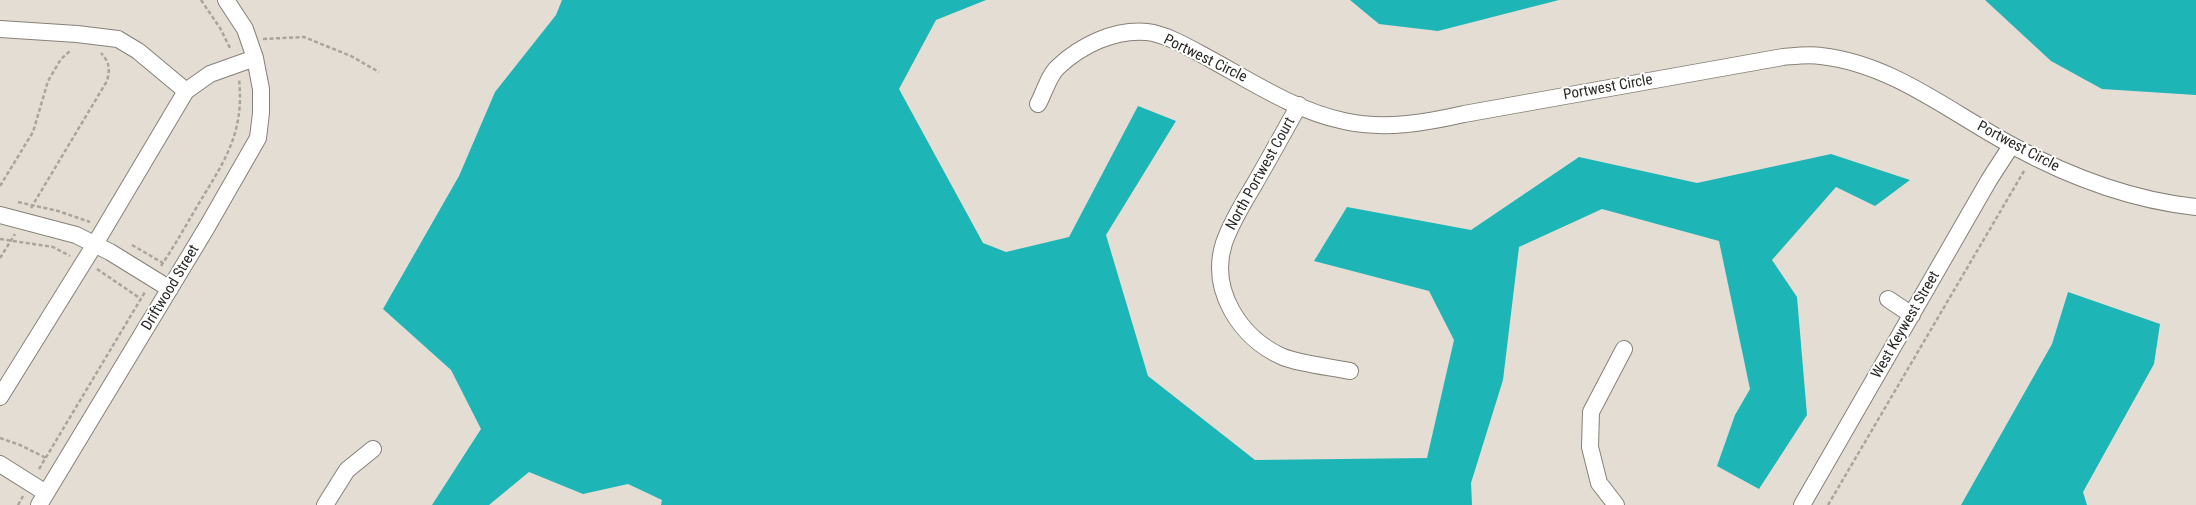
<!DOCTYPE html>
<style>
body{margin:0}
canvas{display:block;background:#e4ddd3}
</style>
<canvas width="2196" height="505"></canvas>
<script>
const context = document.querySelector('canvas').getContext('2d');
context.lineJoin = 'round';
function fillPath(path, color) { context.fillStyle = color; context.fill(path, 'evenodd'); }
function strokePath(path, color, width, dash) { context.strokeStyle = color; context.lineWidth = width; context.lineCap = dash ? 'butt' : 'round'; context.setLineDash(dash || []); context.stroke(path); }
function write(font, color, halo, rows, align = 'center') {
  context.font = font + ' "Roboto Condensed",sans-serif'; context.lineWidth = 4; context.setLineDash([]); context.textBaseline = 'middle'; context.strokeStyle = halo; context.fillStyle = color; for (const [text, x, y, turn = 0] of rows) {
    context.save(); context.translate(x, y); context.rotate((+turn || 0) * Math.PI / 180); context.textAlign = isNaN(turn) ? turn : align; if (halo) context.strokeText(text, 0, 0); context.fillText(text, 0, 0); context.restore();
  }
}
fillPath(new Path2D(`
 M562,0H986L936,20L899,89L983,243L1006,252L1069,237L1138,106L1176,121L1106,235L1148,376L1255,460L1427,458L1454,340L1429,291L1314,261L1347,207L1471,230L1579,157L1697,183L1831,154L1910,180L1875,206L1836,187L1772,260L1797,297L1807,415L1759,489L1717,466L1735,415L1750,389L1719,241L1602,209L1519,247L1503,380L1471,483L1472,505H661L662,500L628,484L583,494L529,472L489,505H432L481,429L451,370L383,309L459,176L495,92L556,15Z
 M1350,0H1559L1438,31L1379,24Z
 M1985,0H2196V95L2102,89L2051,61Z
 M2068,292L2160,324L2154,364L2083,492L2087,505H1961L2052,344Z`), '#1eb5b7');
const minor = new Path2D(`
 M0,29L77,34L118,39L138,51L186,91L95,244L0,397
 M186,91L210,74L255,58
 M1038,104C1044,93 1049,75 1058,67C1081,45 1115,29 1147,32C1167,34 1193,50 1210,59C1252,82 1296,111 1344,121C1384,130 1425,123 1464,114L1783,57C1795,56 1809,54 1821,56C1893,64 1951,113 2013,146C2070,177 2130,200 2196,207
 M1299,105C1284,132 1269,159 1254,185C1243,203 1231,223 1224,243C1209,290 1240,338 1283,357C1301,364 1331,367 1350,371
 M0,215L76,235L110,252L170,289
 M1888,299L1912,315
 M0,464L46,493
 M39,505L207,227L258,138L261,113V89L255,58L245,29L226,0
 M325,505L347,470L373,449
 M1616,505L1599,483L1590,447L1591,412L1624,349
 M1802,505L1989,180L2011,146`);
strokePath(minor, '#878077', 18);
strokePath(new Path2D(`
 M201,0L220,28L231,50
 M263,39L304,37L351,56L379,72
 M0,186L33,132L48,81L61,59L71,50
 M18,202L58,211L90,222
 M31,208L107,81C110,69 110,63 101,53
 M0,239L53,247L70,256
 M132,245L163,263
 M0,258L15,234
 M161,266C173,248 184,229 195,210C222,164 245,136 239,79
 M97,269L141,299
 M0,438L20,445L46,458
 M39,469L145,292
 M18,505L23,496
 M1828,505L2024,171`), '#a9a49c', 2.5, [4, 2.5]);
strokePath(minor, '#fff', 16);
write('15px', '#2b2925', '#fff', [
 ["Portwest Circle",1205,59,26],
 ["Portwest Circle",1608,88,-10],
 ["Portwest Circle",2018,147,28],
 ["North Portwest Court",1261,174,-61],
 ["Driftwood Street",171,288,-59],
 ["West Keywest Street",1906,325,-60]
]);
</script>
